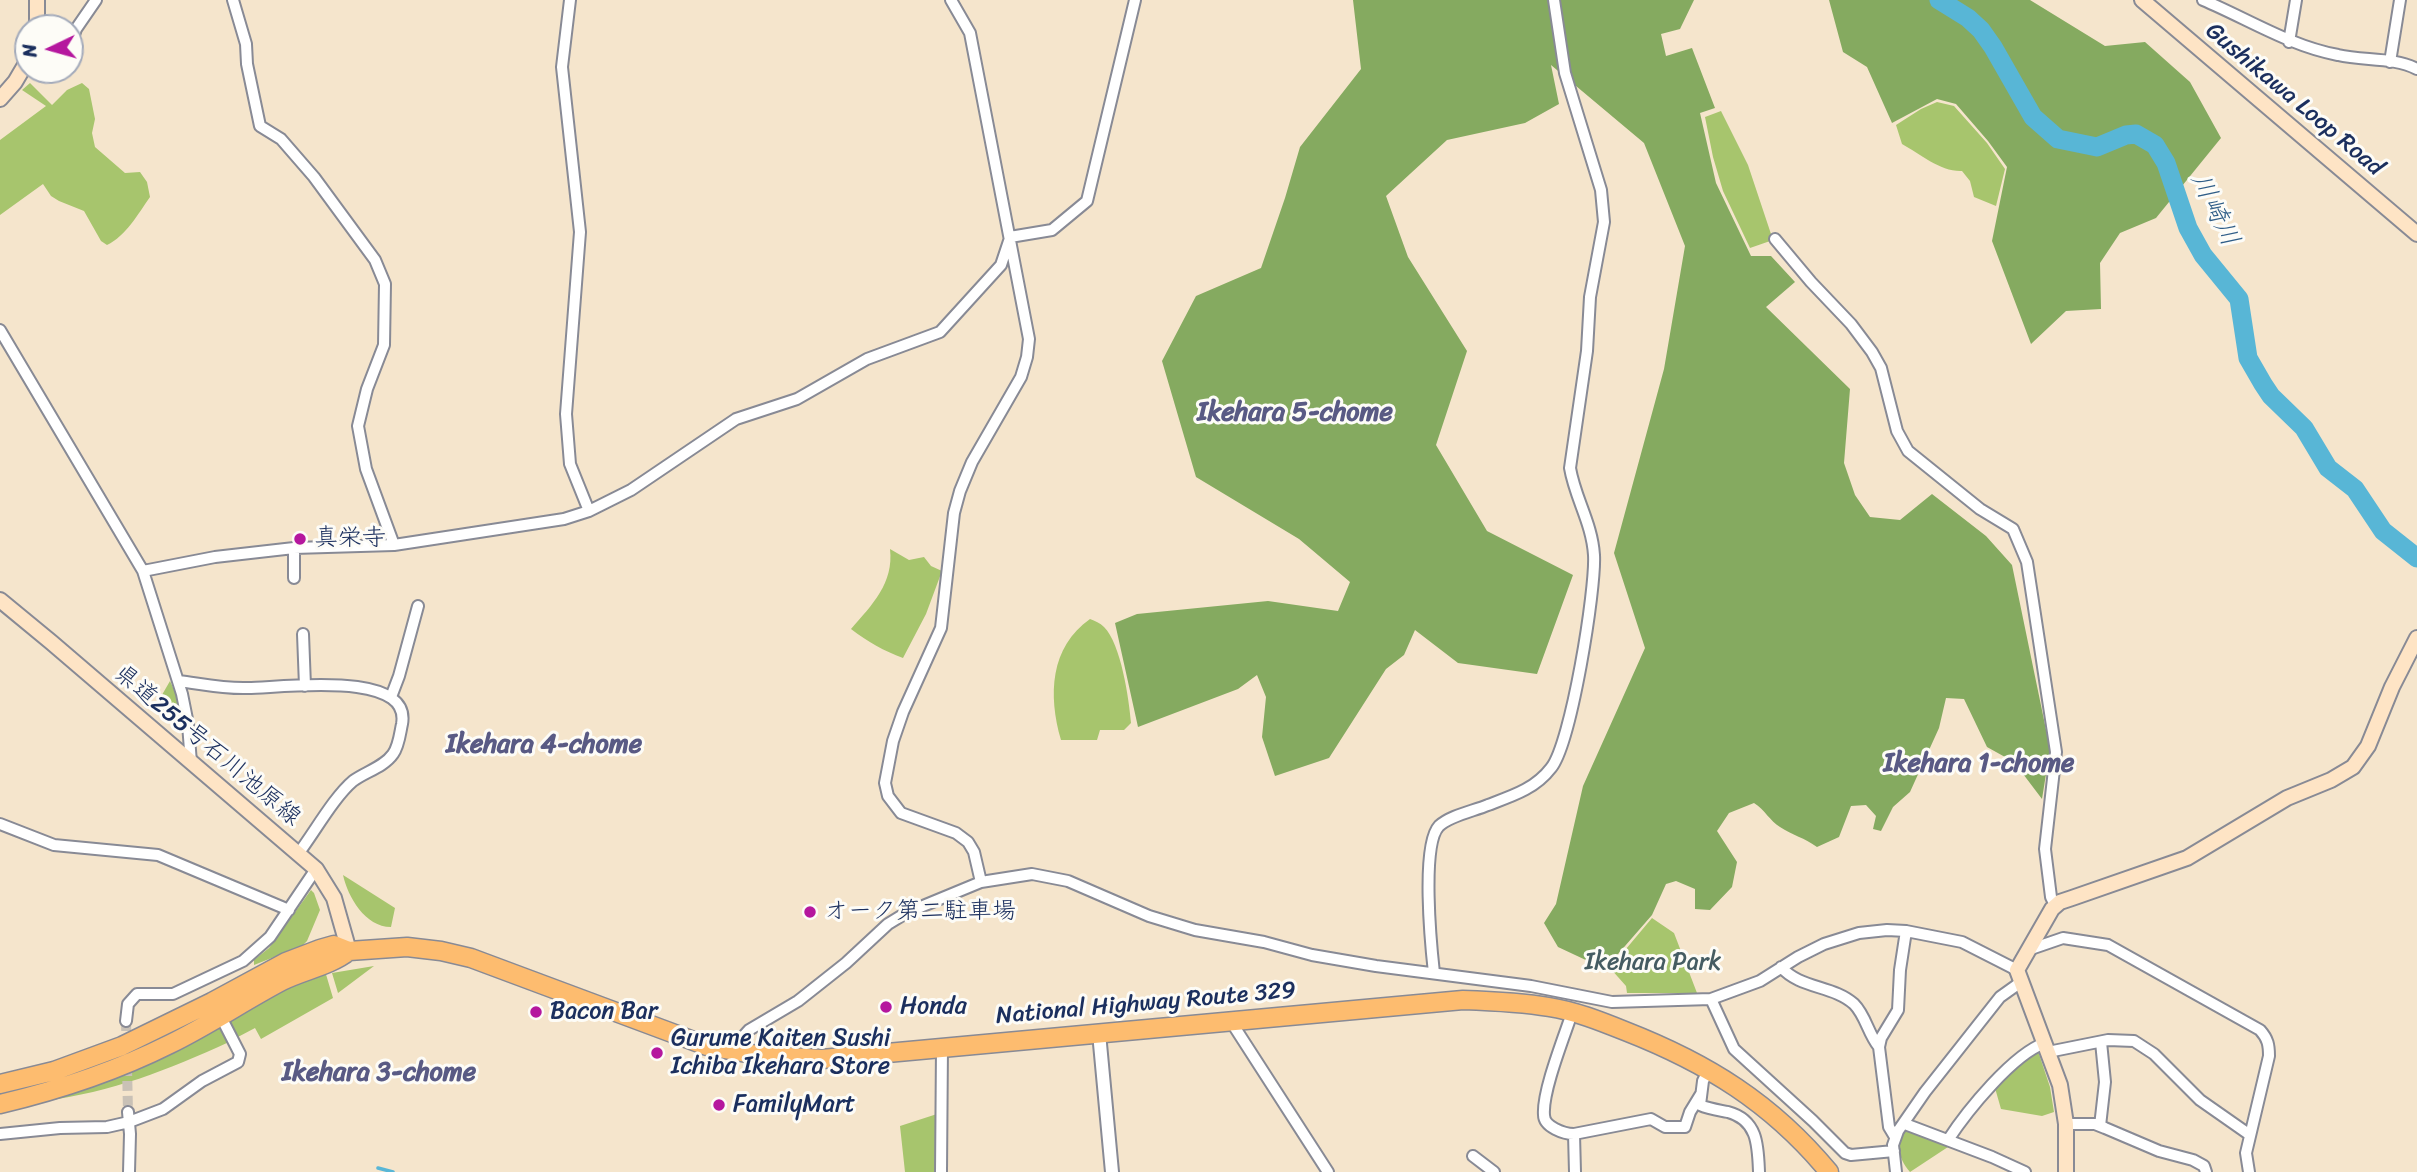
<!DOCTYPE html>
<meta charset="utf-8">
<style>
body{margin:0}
#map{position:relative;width:2417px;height:1172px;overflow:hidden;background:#f5e5cc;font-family:Sriracha,sans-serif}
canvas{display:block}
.north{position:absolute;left:14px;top:14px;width:70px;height:70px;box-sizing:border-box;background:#fdfcf7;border:2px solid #a3aaba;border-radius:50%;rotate:265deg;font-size:19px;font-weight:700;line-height:28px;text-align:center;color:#1b2f5e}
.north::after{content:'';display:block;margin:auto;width:24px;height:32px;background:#b5179e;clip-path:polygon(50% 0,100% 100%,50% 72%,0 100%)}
</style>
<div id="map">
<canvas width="2417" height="1172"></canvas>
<div class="north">N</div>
</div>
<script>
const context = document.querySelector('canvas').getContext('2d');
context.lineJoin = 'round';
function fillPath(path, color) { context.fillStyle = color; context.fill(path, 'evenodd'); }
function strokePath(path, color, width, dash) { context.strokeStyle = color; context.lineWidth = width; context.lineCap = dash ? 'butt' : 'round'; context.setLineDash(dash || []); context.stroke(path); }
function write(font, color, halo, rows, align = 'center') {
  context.font = font + ' Sriracha,"Klee One",sans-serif'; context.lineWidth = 6; context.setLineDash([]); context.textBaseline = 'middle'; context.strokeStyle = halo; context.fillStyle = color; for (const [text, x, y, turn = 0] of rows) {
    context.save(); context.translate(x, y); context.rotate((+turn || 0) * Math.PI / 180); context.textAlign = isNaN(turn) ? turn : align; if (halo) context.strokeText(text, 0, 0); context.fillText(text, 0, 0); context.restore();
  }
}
fillPath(new Path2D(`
 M30,83L52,105L67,90L82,83L89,89L95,119L92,133L95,147L125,173L140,172L147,182L150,197C138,214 126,236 107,245L101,241L84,211L59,201L51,196L43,184L0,215V140L46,106L22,90Z
 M1937,102L1954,106L1987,143L2005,169L1996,206L1974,197L1970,181L1962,171C1941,172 1920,154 1902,144L1896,125L1921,109Z
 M1721,111L1748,165L1773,240L1750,248L1723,191L1713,157L1705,117Z
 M890,549L909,560L924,557L931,566L942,571L926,614L903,658C884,651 868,642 851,629C872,605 894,583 890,549Z
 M1090,619C1095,621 1100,623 1104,627C1121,644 1129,699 1131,723L1124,730H1100L1097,740H1061C1048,695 1050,647 1090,619Z
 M170,681C177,696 185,714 182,731L155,707Z
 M343,875L395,908L391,927C365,927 348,897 343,875Z
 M311,890L314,893L320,910L307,941L302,946L254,965V960L269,948Z
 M1652,918L1674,933L1697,993H1627L1626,986L1610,968Z
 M374,966L338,993L332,973Z
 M325,971L333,998L261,1039L255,1028L236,1038L228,1023L281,992Z
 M221,1025L229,1042C168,1070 112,1092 44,1101L140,1069Z
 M2038,1051L2050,1087L2054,1112L2042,1116L2001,1109L1995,1088L2028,1056Z
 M937,1114V1172H905L900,1126Z
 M1907,1127L1951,1145L1910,1172C1897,1157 1896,1143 1907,1127Z`), '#a7c56d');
fillPath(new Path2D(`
 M1353,0H1694L1680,29L1661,34L1666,56L1692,48L1715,108L1700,113L1716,183L1751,256H1771L1795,282L1766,307L1850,389L1844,463L1855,495L1870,517L1900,520L1932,494L1986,536L2012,565L2050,749L2042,799L2014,762L1987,747L1964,699L1946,698L1939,728L1910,792L1893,807L1881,831L1873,829L1876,816L1866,805L1851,806L1839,837L1817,847C1805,838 1792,835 1780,827C1770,821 1765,810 1754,803L1729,813L1717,831L1737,862L1732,887L1710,910L1695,909V889L1676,881L1666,884L1652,915L1605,969L1558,947L1544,923L1556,904L1583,786L1645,648L1614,553L1664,369L1685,246L1644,143L1551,65L1559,104L1525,123L1447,140L1386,196L1408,257L1467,351L1436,445L1487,531L1573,575L1537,674L1458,663L1415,630L1404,655L1386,669L1329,758L1275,776L1262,737L1266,697L1257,675L1238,689L1138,727L1115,623L1137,614L1268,601L1338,611L1350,582L1299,539L1196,477L1162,361L1196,296L1261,268L1285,198L1300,147L1361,69Z
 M1829,0H2030L2105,46L2145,42L2190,82L2221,138L2156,218L2120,233L2100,263L2101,309L2066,311L2031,344L1992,241L2007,167L1988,141L1956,104L1937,99L1892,123L1867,67L1843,52Z`), '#85aa60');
strokePath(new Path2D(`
 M378,1168L393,1172`), '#58b6d6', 3.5);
strokePath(new Path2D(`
 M1939,0L1968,18L1981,30L1993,47L2033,117L2058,139L2097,147L2126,135L2136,134L2155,145L2166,163L2188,228L2203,255L2239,299L2248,358L2263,384L2271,396L2304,428L2328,468L2355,489L2383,531L2417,558`), '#58b6d6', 19);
strokePath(new Path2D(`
 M126,1021L128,1112`), '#c9c1b6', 10, [10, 5]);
const minor = new Path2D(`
 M233,0L246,44L247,64L260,126L281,139L314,177L375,260L385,284L384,345L367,389L358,426L366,469L394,545
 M570,0L562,67L580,232L566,414L570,464L589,511
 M951,0L970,33L1029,339L1027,357L1021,377L972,462L960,491L954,513L941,628L903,712L893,741L885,783L888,796L901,813L956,833L968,842L974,852L981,882
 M2203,0C2248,19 2290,46 2338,55C2364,61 2394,57 2417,69
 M70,38H73L76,29L96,0
 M2289,42L2296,0
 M2390,62L2400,0
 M1010,237L1052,230L1087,201L1135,0
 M1775,239L1811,282L1851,324L1872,352L1881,368L1897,431L1908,451L1980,509L2013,529L2027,562L2056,752L2045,849L2051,897L2055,905
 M0,330L143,571L182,694L188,724L191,763
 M143,571L215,557L294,548L394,545L564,519L589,511L631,490L736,419L797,399L867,359L940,332L1001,265L1009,241
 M294,578V548
 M303,634L305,686
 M179,681C202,684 225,689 248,688C279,688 412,669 402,724C400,733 399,746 393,754C384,767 365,772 353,781C334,797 314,833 298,854
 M391,697L399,676L418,606
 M0,824L54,845L158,855L289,910
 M2031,949L2063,938L2108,945L2260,1030C2268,1039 2269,1045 2269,1056L2246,1153L2249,1172
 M1781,967C1800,989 1833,985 1854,1004C1866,1016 1868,1034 1879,1047L1889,1127L1895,1137
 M1434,973C1431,946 1421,845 1439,826C1451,815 1474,811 1488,805C1512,796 1535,789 1551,768C1571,744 1596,589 1594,555C1592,523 1575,498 1570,468L1587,351L1590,297L1604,222L1601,190L1565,73L1554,0
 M1711,999L1734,1049L1813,1121L1845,1153L1851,1155L1894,1151
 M1572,1013C1564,1037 1542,1092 1544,1115C1544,1127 1564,1134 1574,1134L1651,1119L1665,1127H1685L1690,1112L1701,1094
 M1230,1020L1328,1172
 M126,1021L128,1004L137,994H173L243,961L270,937L316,869
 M1879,1047L1881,1038L1898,1010L1900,970L1906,931
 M730,1051L749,1030L798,1001L846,963L888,924L906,913L981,882L1032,874L1068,881L1149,916L1195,930L1264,942L1312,955L1376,966L1531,986L1612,1002L1711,999L1760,981L1798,957L1824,944L1859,933L1887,930L1906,931L1962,942L2017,970
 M2048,1052L2108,1040L2134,1041L2154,1054L2200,1100L2250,1135
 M1709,1069L1703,1081L1700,1105C1709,1109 1718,1110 1728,1112C1758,1120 1758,1146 1759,1172
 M128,1112L130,1134L129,1172
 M1905,1124L1992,1157L2025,1172
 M2066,1124H2095L2105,1128L2159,1151L2193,1160L2204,1166L2206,1172
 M2100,1126L2105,1082L2101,1042
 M0,1134L60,1128L107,1127L129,1122L163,1109L202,1081L238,1062L240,1054L221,1017
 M1574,1134L1575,1172
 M1948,1140C1967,1111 2013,1054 2045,1043
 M1473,1156L1494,1172
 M941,1172L942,1047
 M1896,1172L1893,1145L1898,1131L1925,1092L2000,997L2021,982`);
const tertiary = new Path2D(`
 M1099,1033L1112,1172`);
const secondary = new Path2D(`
 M37,0V28
 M2142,0L2417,234
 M0,99L15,82L28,60
 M0,600L51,642L316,869L334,898L349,951
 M2066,1172V1124L2060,1085L2017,970L2052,909L2060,902L2072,898L2187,858L2287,798L2331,780L2353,767L2368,746L2392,687L2417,638`);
const trunk = new Path2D(`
 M0,1084L54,1071L122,1046L212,1002L286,962L320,949L334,945L349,951L407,947L441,951L471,958L707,1046L758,1055L822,1059L1463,1000C1492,1001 1520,1002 1549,1007C1575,1011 1600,1021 1625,1031C1707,1063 1772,1103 1829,1172
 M0,1104C59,1090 116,1071 170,1044C209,1025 244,1001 282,981C304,970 330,966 349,951`);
strokePath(minor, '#888a95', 14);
strokePath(tertiary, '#888a95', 16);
strokePath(secondary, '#888a95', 18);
strokePath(trunk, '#888a95', 21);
strokePath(minor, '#fff', 10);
strokePath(tertiary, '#fff', 12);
strokePath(secondary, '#fee4c5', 14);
strokePath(trunk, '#fdbc6f', 18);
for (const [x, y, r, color] of [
 [300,539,7,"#b5179e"],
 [810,912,7,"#b5179e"],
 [886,1007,7,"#b5179e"],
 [536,1012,7,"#b5179e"],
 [657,1053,7,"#b5179e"],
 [719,1105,7,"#b5179e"]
]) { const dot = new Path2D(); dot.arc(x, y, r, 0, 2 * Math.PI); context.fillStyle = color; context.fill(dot); strokePath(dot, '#fdfcf7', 2.5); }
write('24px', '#1b2f5e', '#fdfcf7', [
 ["Gushikawa Loop Road",2294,100,40],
 ["県道255号石川池原線",207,746,40],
 ["National Highway Route 329",1146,1004,-5]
]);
write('24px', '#1b2f5e', '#fdfcf7', [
 ["真栄寺",314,539],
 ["オーク第二駐車場",824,912],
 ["Honda",900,1007],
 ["Bacon Bar",550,1012],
 ["Gurume Kaiten Sushi",671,1039],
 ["Ichiba Ikehara Store",671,1067],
 ["FamilyMart",733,1105]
], 'left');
write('24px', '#455c62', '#fdfcf7', [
 ["Ikehara Park",1653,963]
]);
write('italic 26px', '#305e88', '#fdfcf7', [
 ["川崎川",2214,210,64]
]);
write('bold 26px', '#595a84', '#fdfcf7', [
 ["Ikehara 5-chome",1295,413],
 ["Ikehara 4-chome",544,745],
 ["Ikehara 1-chome",1979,764],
 ["Ikehara 3-chome",379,1073]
]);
</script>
